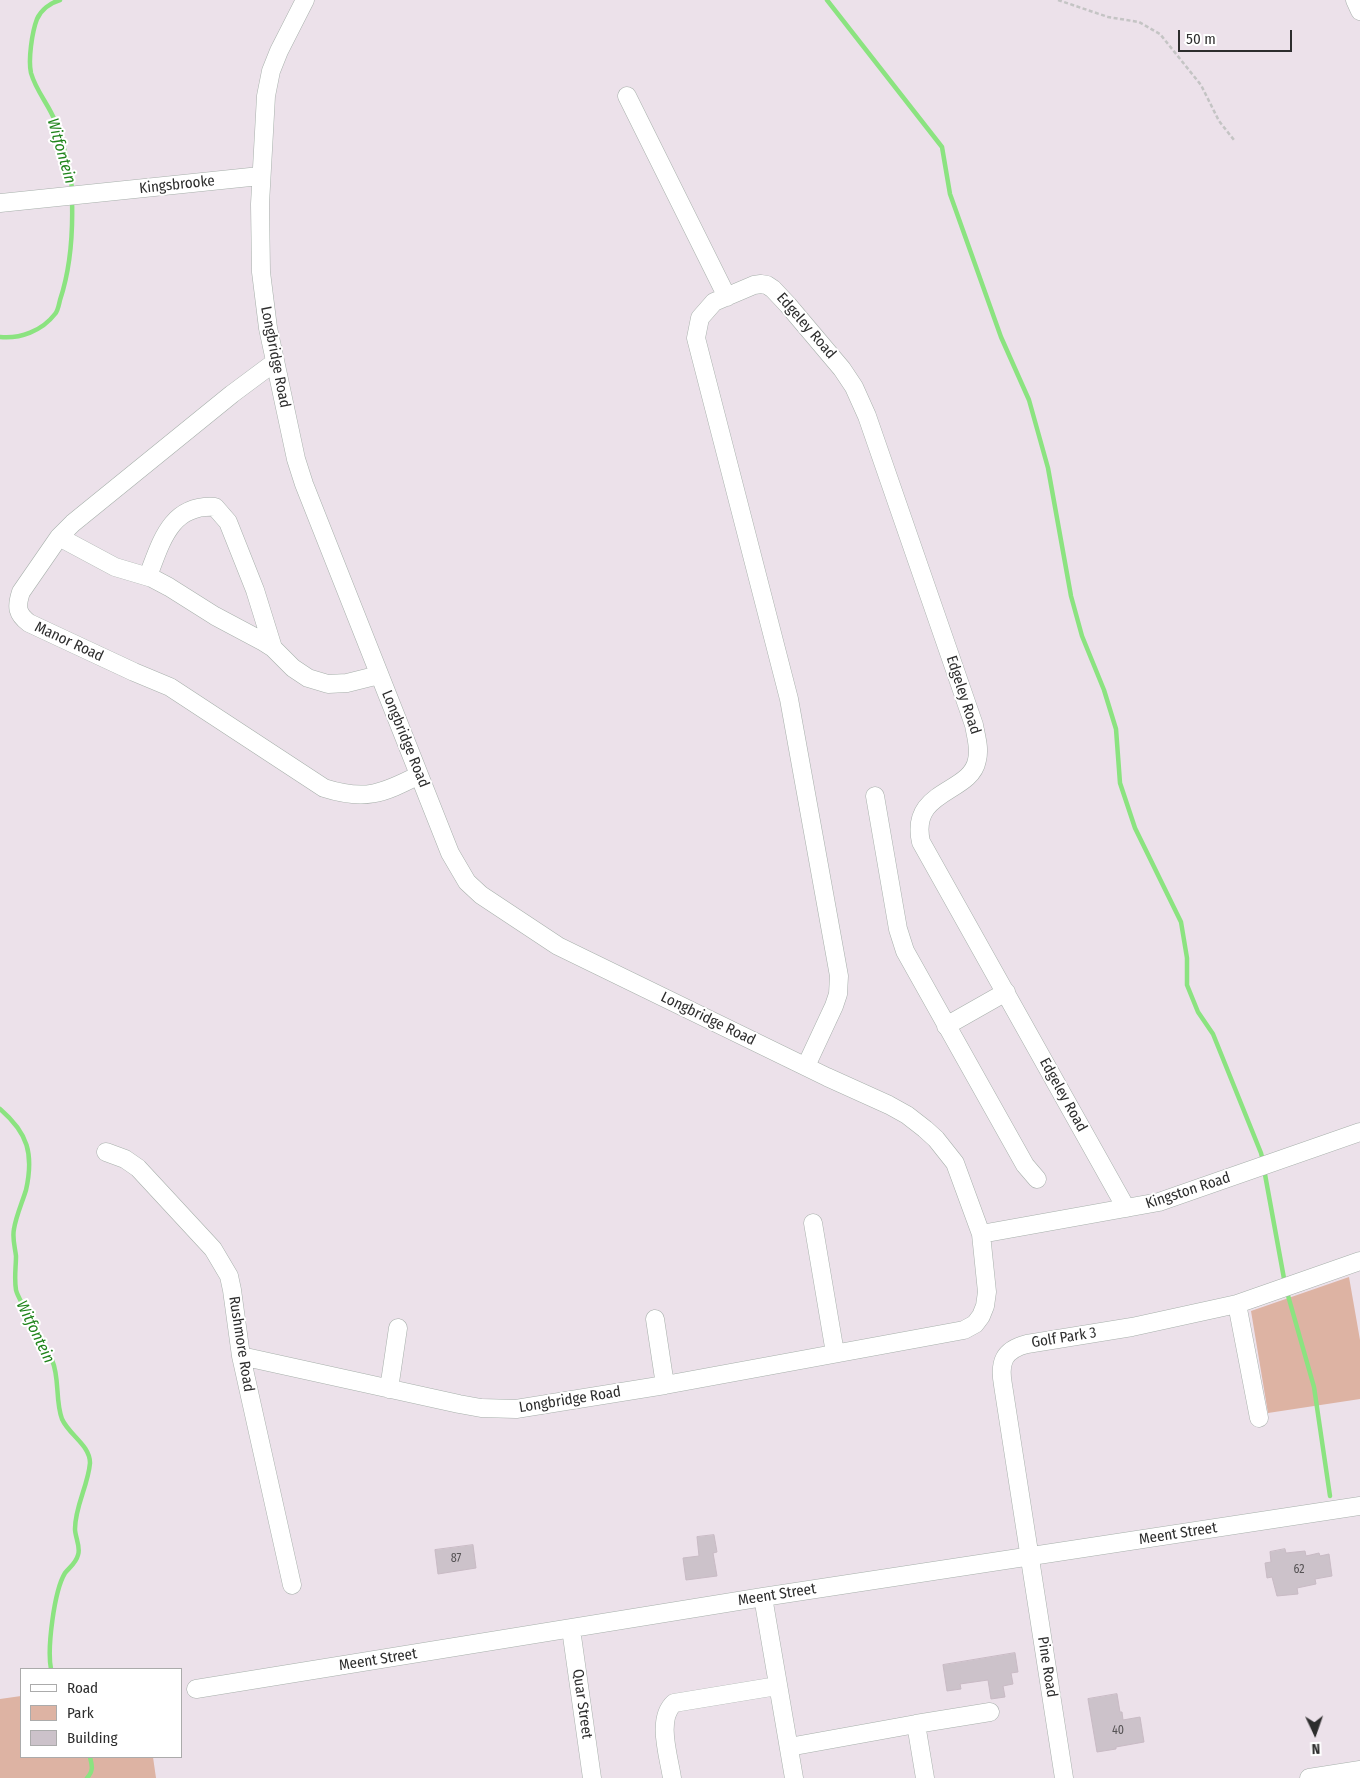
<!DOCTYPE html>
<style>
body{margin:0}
#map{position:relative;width:1360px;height:1778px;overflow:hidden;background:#ece1ea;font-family:"Fira Sans Condensed",sans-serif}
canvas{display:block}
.legend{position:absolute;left:20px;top:1668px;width:162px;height:90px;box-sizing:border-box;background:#fff;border:1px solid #ababab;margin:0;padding:6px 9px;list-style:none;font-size:15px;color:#2d2d2d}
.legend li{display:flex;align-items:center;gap:10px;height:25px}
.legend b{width:25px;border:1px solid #ababab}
.north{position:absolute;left:1290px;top:1708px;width:50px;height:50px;-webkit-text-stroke:4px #fff;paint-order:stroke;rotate:177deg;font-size:14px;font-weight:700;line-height:20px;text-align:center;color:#2d2d2d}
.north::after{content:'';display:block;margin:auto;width:18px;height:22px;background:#2d2d2d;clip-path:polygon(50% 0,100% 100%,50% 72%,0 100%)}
.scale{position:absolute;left:1178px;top:30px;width:114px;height:22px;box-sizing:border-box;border:2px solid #2d2d2d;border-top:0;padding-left:6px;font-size:15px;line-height:18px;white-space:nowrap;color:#2d2d2d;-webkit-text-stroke:4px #fff;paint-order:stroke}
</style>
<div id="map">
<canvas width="1360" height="1778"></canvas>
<ul class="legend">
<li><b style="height:6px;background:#fff"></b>Road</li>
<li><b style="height:14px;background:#ddb3a3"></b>Park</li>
<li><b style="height:14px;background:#ccc2ca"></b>Building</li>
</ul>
<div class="north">N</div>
<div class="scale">50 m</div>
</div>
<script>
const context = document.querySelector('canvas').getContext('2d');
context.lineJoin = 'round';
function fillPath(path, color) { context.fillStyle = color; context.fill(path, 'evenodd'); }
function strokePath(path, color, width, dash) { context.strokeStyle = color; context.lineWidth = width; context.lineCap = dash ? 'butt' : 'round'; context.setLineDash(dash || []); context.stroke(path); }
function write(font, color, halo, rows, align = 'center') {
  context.font = font + ' "Fira Sans Condensed",sans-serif'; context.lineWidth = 4; context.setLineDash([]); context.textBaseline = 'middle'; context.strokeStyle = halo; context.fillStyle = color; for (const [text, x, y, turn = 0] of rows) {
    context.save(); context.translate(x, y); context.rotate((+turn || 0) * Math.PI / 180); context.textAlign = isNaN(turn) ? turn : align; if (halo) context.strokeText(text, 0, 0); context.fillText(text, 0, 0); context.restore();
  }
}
fillPath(new Path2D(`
 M1349,1277L1360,1340V1399L1268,1413L1251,1311Z
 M21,1696V1757H153L156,1778H0V1699Z`), '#ddb3a3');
strokePath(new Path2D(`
 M60,0C50,3 41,10 37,19C32,32 28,60 31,73C36,91 49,105 55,121C62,139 72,174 72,193
 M827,0L942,147L950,194L1001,337L1029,400L1048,468L1071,596L1082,636L1104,690L1116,729L1120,783L1135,828L1181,922L1187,958V985L1198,1012L1213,1034L1261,1153L1263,1161
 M0,337C20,339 42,331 55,314C58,311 59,304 60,300C71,267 73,234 72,200
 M0,1109C28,1133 34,1154 26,1190C22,1203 16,1216 14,1229C12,1238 15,1247 16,1256C16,1267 14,1278 16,1290C18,1298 24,1305 27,1314C31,1322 32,1330 37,1338C41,1346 48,1352 52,1360C60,1378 55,1401 62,1419C69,1435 90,1445 90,1463C88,1486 75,1506 75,1529C75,1537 81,1547 78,1555C76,1563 70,1567 65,1573C54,1591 47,1649 51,1669
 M1264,1169L1285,1284
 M1287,1292L1314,1387L1330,1496
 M87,1778C94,1771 92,1765 90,1757`), '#8be380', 4.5);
const building = new Path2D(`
 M714,1535L717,1552L713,1553L717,1576L686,1580L683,1558L699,1556L697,1537Z
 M473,1545L476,1568L438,1574L435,1550Z
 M1285,1549L1286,1553L1305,1551L1306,1556L1319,1553L1320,1556L1329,1554L1332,1576L1315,1579L1316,1584L1297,1588L1298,1594L1277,1596L1272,1577L1267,1578L1265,1563L1271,1562L1270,1552Z
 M1015,1653L1018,1672L1011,1673L1013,1684L1003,1686L1005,1697L991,1699L988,1680L960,1684L961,1689L947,1691L943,1665Z
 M1117,1694L1120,1712H1122L1123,1720L1140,1717L1144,1742L1116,1747V1749L1097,1752L1088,1699Z`);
fillPath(building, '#ccc2ca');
strokePath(building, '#c8bac4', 1);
const minor = new Path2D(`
 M1355,0L1360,11
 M627,96L727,297
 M0,203L260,176
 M275,362L232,394L73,523L59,537L21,592C16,607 17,614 29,623L134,672L170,687L324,788C365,801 382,794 419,775
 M59,537L115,567L152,578L169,587L215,616L262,641L273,648L293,668L308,678L328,684L347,683L379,675
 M148,576C161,543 170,504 215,507L228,522L255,590L273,648
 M875,796L898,929L905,951L1025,1165L1037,1179
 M946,1026L1006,992
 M806,1066L834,1006L838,994L839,976L789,699L696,338L700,318L714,302L754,285L761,284L767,285L773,289L788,305L842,369L854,387L867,416L974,725C976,737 980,748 977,760C971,794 909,789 921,842L1126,1208
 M106,1152L125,1159L138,1168L213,1249L229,1276L232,1290L241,1356L292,1585
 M813,1223L835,1353
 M981,1234L1159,1202L1360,1132
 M1237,1304L1259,1418
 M655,1319L665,1385
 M241,1356L459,1404L481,1408L516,1409L665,1385L964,1330L975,1324L981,1316L985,1306L987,1292L981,1234L955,1163L936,1139L925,1129L907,1115L889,1105L827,1077L558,946L481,895L467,882L450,853L304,484L296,459L268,328L261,272L260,204L266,96L271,71L279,51L305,0
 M389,1389L398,1328
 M763,1597L794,1778
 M571,1629L592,1778
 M196,1689L763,1597L1360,1506
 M916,1724L990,1712
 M789,1747L916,1724L925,1778
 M672,1778C669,1757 656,1719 674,1703L777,1686
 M1064,1778L1003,1385C999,1363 1003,1350 1027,1344L1132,1327L1237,1304L1360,1261
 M1309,1778L1360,1770`);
strokePath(minor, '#a7b0ab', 19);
strokePath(new Path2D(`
 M1058,0L1108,17L1139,22L1160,34L1201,85L1219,121L1234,140`), '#c4c4c4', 2.5, [4, 2.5]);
strokePath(minor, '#fff', 18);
write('12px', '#555254', null, [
 ["87",456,1559],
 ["62",1299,1570],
 ["40",1118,1731]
]);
write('15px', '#2d2d2d', '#fff', [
 ["Kingsbrooke",177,185,-6],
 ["Edgeley Road",806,326,49],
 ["Longbridge Road",275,357,79],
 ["Manor Road",69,642,25],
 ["Edgeley Road",963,695,72],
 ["Longbridge Road",405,739,68],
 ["Longbridge Road",708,1019,26],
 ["Edgeley Road",1063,1095,61],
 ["Kingston Road",1188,1191,-18],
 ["Golf Park 3",1064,1338,-9],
 ["Rushmore Road",241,1344,81],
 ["Longbridge Road",570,1400,-9],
 ["Meent Street",1178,1534,-9],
 ["Meent Street",777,1595,-9],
 ["Meent Street",378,1660,-9],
 ["Pine Road",1047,1667,81],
 ["Quar Street",582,1704,82]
]);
write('italic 16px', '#1f841b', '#fff', [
 ["Witfontein",61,151,74],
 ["Witfontein",35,1332,64]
]);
</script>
